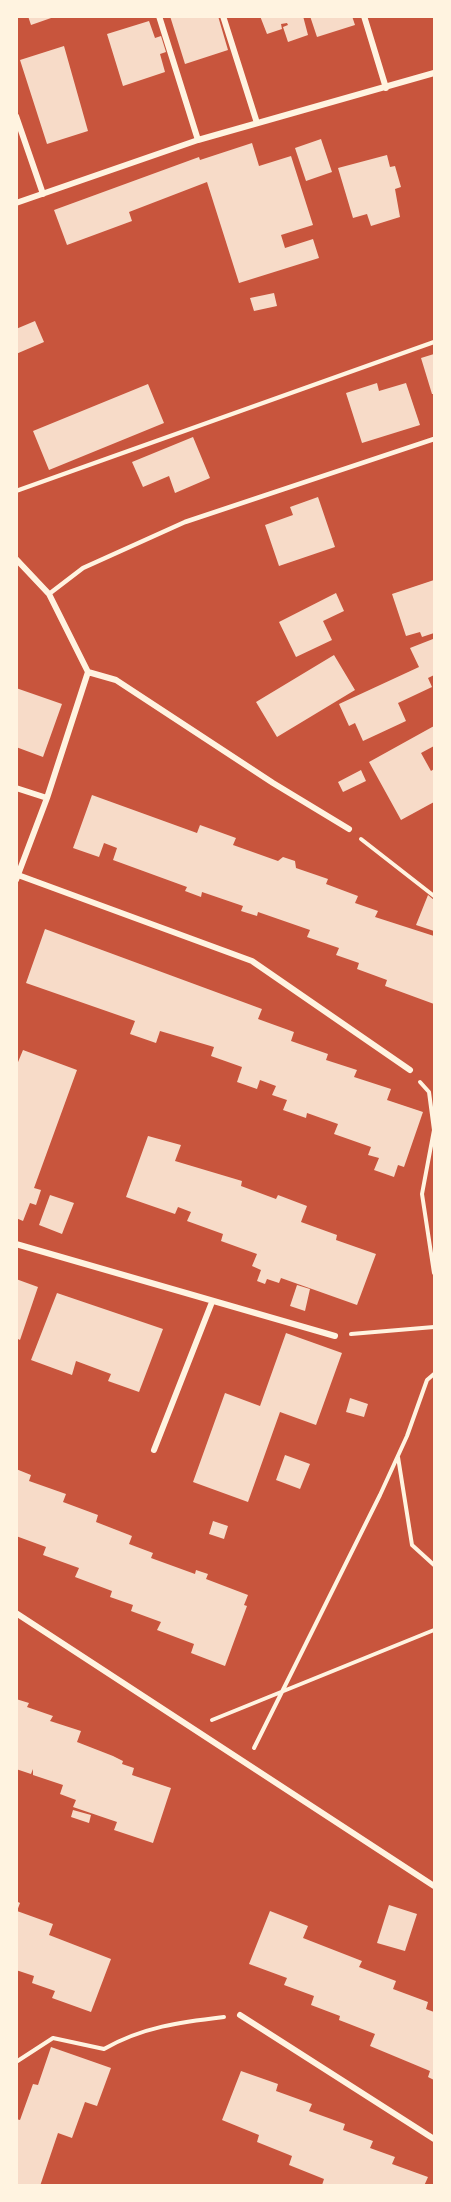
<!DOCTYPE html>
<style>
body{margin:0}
#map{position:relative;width:451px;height:2202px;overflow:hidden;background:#c8553d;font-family:"Fira Sans Condensed",sans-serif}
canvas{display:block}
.frame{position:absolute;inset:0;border:18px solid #fff3e0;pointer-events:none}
</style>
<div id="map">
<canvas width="451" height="2202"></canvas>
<div class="frame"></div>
</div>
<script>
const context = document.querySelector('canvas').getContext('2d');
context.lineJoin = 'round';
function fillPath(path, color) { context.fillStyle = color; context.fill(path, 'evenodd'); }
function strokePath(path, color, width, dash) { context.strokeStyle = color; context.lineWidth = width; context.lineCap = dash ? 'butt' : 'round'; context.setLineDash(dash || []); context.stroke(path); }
fillPath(new Path2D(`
 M28,16H54V17L31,25Z
 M170,16H218L228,50L185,64Z
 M260,16H303L308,35L288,42L283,27L288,25L287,23L281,24L282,29L267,34Z
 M310,16H352L355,25L317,37Z
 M149,21L155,38L161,36L166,52L160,54L165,72L123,86L107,34Z
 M64,46L88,131L47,144L20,60Z
 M321,139L332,172L306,181L295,148Z
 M252,143L259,166L291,156L313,225L281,235L285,248L313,239L319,258L239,283L207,182L129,212L132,221L67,245L54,210L199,157L200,160Z
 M387,155L390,167L395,166L401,187L395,189L400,217L371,226L367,214L353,218L338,168Z
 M274,293L277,306L254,311L250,298Z
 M35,321L44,342L16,354V329Z
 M434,354V394H432L421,358Z
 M377,383L379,391L406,383L420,425L362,443L346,393Z
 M148,384L164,423L49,470L33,431Z
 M193,437L210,478L175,493L169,476L143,487L132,462Z
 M318,497L335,547L279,566L265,525L293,515L290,507Z
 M434,580V633L422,637L420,632L406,636L392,594Z
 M336,593L344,611L323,621L332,640L296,657L279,622Z
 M433,639L434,675L428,678L432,687L398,703L406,721L363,741L355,723L349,726L339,704L419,667L410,648Z
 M334,655L355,690L277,737L256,702Z
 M16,688L62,704L43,757L16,747Z
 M434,726V746L421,753L431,771L434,769V802L401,820L369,762Z
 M361,770L366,781L343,792L338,782Z
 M92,795L197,833L200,825L236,838L233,845L278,861L283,857L295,861L296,868L328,879L326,884L358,896L355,903L378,911L375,917L434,936V1004L385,986L387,980L357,969L359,963L336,955L339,948L307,937L310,930L258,912L257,916L241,911L243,906L202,892L201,897L185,891L187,887L113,860L117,848L104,843L99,857L73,848Z
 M428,895L434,900V931L416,925Z
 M45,929L262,1009L258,1019L294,1032L291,1041L328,1054L326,1060L357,1070L354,1077L391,1089L387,1100L423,1112L404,1167L398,1165L394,1177L374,1170L379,1158L368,1155L371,1147L334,1134L338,1124L307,1113L306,1118L283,1110L287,1100L272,1095L276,1086L260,1080L257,1089L237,1082L242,1067L211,1056L214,1047L160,1031L156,1043L130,1034L135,1021L26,983Z
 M23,1050L77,1070L34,1188L41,1190L36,1205L30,1203L23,1221L16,1218V1067Z
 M148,1136L181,1145L175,1161L242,1181L241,1186L276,1199L278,1195L307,1206L301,1222L337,1235L336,1240L376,1254L357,1305L281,1278L279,1283L267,1279L265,1284L257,1281L261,1270L252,1266L257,1254L221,1241L223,1234L187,1221L191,1212L178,1207L175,1214L126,1197Z
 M50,1195L74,1203L62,1234L39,1225Z
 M16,1279L38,1287L20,1340L16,1338Z
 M297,1285L310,1289L305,1311L290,1306Z
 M57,1293L163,1329L139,1392L108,1381L111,1374L76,1361L72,1375L31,1360Z
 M286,1333L342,1353L316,1425L280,1412L248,1502L193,1482L225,1393L260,1406Z
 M350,1398L368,1404L364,1417L346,1412Z
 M285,1455L310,1464L300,1489L276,1480Z
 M16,1469L31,1475L29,1481L66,1494L63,1502L98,1515L96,1522L132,1536L129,1544L153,1553L151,1558L195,1574L196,1570L208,1574L206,1579L248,1595L244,1605L247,1606L225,1666L191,1653L194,1644L157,1630L161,1622L131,1611L133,1605L110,1597L112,1591L75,1577L79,1568L43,1555L46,1547L16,1536Z
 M213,1521L228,1526L224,1539L209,1534Z
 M16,1699L29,1703L27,1707L53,1716L50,1721L81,1731L77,1742L113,1756L123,1761L122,1764L134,1768L132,1775L171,1788L153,1843L114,1830L117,1822L73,1807L76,1800L60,1794L63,1785L33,1775V1769L31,1774L16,1769Z
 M73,1810L91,1815L89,1823L71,1817Z
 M16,1901L20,1903L17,1911L53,1924L49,1935L111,1959L91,2012L52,1998L55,1991L32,1983L34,1976L16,1970Z
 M389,1905L417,1914L405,1951L377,1943Z
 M270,1911L308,1926L303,1938L362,1961L359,1967L396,1981L393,1989L428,2002L426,2009L434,2012V2080L428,2077L430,2071L370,2046L375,2034L339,2020L340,2016L311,2005L314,1996L284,1985L287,1978L249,1964Z
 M51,2047L111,2068L97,2106L85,2102L72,2138L58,2133L40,2186H16V2119L20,2120L33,2084L38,2085Z
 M241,2071L278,2084L276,2091L312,2104L309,2111L345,2124L343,2130L373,2141L370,2148L395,2157L392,2164L428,2177L424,2186H324L322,2185L324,2179L289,2165L292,2156L257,2142L259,2135L222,2120Z`), '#f7dbc8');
strokePath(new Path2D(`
 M361,839L434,896
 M420,1082L429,1092L434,1130L422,1194L434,1273
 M351,1334L434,1327
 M398,1457L412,1545L434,1565
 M212,1720L434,1630
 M254,1748L380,1495L407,1436L427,1380L434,1374
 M16,2062L53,2038L104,2049C142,2027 181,2022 224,2017`), '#fff3e0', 4);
strokePath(new Path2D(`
 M16,491L434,342
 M49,594L83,568L185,522L434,439`), '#fff3e0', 4.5);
strokePath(new Path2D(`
 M159,16L198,140
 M223,16L257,123
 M364,16L386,88
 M16,116L43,194
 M16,203L198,140L434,73
 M16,559L49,594L88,672L116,680L273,783L349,829
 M16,788L47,798
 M18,875L252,961L410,1070
 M16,880L47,798L88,672
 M16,1244L335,1336
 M154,1450L212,1302
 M16,1613L434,1886
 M240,2015L434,2139`), '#fff3e0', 6);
</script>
